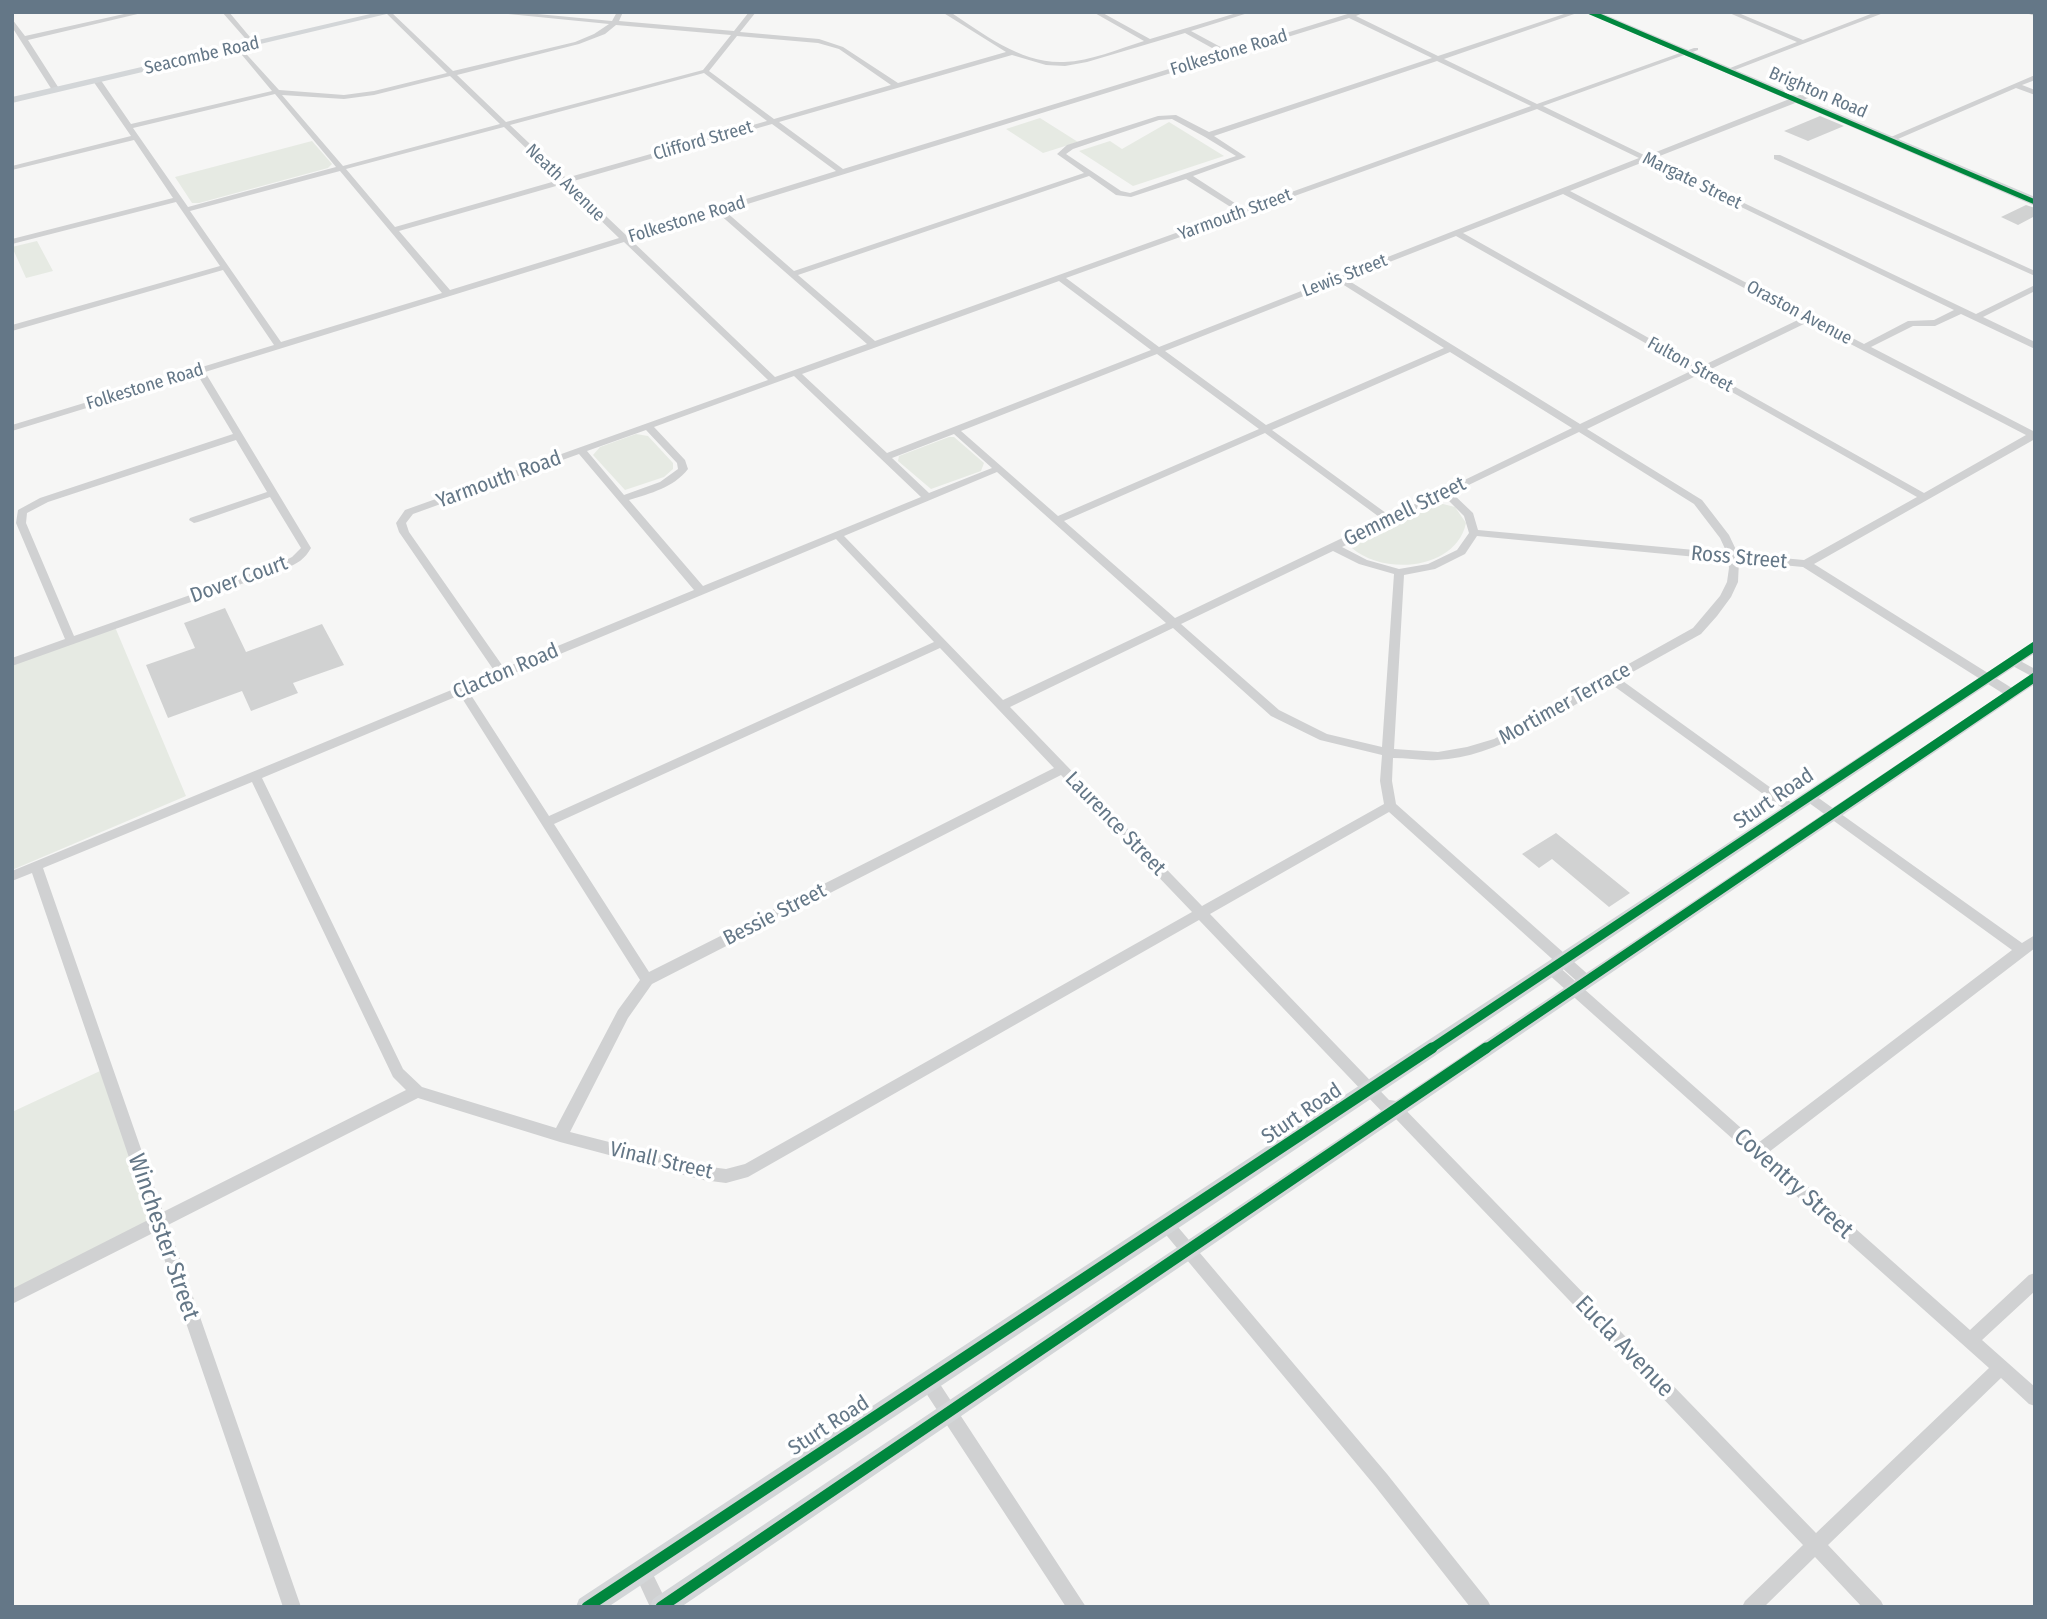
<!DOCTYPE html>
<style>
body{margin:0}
#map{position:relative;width:2047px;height:1619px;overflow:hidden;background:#f6f6f5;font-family:"Fira Sans Condensed",sans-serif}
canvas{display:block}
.frame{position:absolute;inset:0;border:14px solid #647787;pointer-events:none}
</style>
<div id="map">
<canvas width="2047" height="1619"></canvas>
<div class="frame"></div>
</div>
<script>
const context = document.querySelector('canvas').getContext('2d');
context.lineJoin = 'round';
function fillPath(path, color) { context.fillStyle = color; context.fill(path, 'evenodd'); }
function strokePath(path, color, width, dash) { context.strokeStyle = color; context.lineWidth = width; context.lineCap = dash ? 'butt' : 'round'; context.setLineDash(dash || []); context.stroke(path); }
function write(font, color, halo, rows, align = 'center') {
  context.font = font + ' "Fira Sans Condensed",sans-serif'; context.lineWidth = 7; context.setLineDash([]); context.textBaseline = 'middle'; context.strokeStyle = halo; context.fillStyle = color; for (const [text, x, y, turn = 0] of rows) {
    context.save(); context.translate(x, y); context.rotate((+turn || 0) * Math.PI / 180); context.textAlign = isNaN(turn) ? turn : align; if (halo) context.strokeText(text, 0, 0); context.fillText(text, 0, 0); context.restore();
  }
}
fillPath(new Path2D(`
 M1040,118L1078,142L1043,153L1006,129Z
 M1169,122L1224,156L1133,186L1079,151L1110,141L1122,149Z
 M312,141L332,164L328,168L199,203H192L175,177Z
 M37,241L53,271L26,278L12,247Z
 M636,434L648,436L673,463V469L664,477L625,490L593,455L600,447Z
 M949,437H954L984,463L981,471L931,489L898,461L899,456Z
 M1439,503L1455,507L1466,523C1456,570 1384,576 1352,548V545Z
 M115,627L186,796L12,870V663Z
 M100,1071L154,1225L12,1297V1112Z`), '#e6eae3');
fillPath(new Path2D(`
 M1820,116L1844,126L1808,141L1784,131Z
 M2026,205L2035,208V216L2018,225L2001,217Z
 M225,608L246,652L322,624L344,665L293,683L298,693L251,711L242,691L168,718L146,665L195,648L184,623Z
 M1556,833L1630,893L1609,907L1552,859L1539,868L1522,854Z`), '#d1d2d2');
fillPath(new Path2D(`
 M133,12H146L28,40L60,90L56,92L52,90L12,27V19L25,36Z
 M222,12H229L255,43V45H251Z
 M385,12H391L453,71L575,42L594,34L609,24L488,12H516L612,21L617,12H623L619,21L734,31L749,12H756L740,32L819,39L843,47L898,83L1006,52L942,12H950C984,34 1021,64 1064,62C1091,61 1118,49 1144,41L1093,12H1101L1150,39L1240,12H1251L1191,31L1228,51L1354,12H1365L1356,16L1438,56L1570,12H1580L1444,59L1537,104L1694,48H1698V50L1543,106L1646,156L1802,94H1808V98L1652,159L1976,314L2035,285V291L1983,317L2035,342V349L1961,314L1935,326H1913L1871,347L2035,432V439L1814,564L2015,690L2017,693L2015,696H2007L1803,567L1739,561L1738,582L1731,597L1717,616L1701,634L1620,679L1796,806L1798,809L1796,812H1788L1611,684C1560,712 1497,758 1437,760C1423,761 1408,758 1393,758L1392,781L1396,804L1591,977L1593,981L1591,985L1586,987L1581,985L1389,812L1210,914L1389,1100L1397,1101L1816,1533L1989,1368L1547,973L1545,969L1547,965L1552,964L1557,965L1758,1143L2012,950L1805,800L1803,797L1805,794H1813L2022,943L2035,935V948L1769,1152L1970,1330L2029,1275L2035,1273V1291L1982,1340L2035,1387V1406L2029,1404L2001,1378L1828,1545L1881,1601L1884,1607H1862L1815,1557L1764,1607H1742L1745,1601L1803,1545L1395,1118L1387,1117L1199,920L748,1177L726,1183L703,1180L560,1142L418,1098L168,1225L301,1607H283L155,1232L12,1304V1289L150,1219L32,873L12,881V871L495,672L399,532L396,523L405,510L768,380L624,242L205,372L311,548C305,559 297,564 286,568L12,666V658L65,639L16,523L18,510L40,498L233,434L197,374L12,431V425L274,345L223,270L12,331V325L220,266L176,202L12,244V239L173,198L134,140L12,170V166L131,136L93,81L94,79H100L131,124L272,91L237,49V47L239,46L279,90L344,95L374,91L447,73ZM1349,18L1432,58L1209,132L1176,115L1158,116L1067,145L1057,154L1084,173L794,271L725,211ZM616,25L731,35L703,70L506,122L457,75L579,44L605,34ZM1185,33L1221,53L843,169L779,122L1012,55L1046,65L1065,66L1087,62ZM737,36L818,43L839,49L891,85L774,119L709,71ZM1437,61L1531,106L1244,209L1193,176L1246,157L1214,136ZM704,73L767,121L566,178L510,125ZM450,76L500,124L343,166L282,95L344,99L374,95ZM275,94L336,167L188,207L133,128ZM1537,109L1639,158L1159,347L1066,278ZM1172,119L1205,137L1236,156L1130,193L1121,191L1066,154L1073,149L1159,120ZM772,124L836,171L627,236L570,182ZM504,127L559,180L395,227L346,169ZM1646,161L1954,310L1934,320L1908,321L1864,344L1570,191ZM340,171L442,293L281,342L190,211ZM1089,176L1116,195L1131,197L1186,179L1237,211L875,341L798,275ZM563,184L619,238L450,290L399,231ZM1563,194L1802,318L1700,367L1463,233ZM718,213L867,344L775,377L631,240ZM1456,236L1693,370L1580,424L1346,279ZM1059,281L1151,350L887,453L802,374ZM1339,282L1444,348L1266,425L1165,351ZM1808,322L2026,435L1924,493L1707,371ZM1450,352L1572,428L1390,516L1272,430ZM1157,354L1259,429L1058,516L961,431ZM1700,374L1917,497L1804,560L1738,554L1729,535L1702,500L1587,429ZM794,376L921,497L703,586L629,500C651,493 673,488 688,469L685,460L654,427ZM646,430L677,463L678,469L660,482L624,495L587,451ZM1579,432L1694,504L1720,538L1727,553L1478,530L1473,513L1452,493ZM1265,433L1382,519L1175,618L1064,521ZM954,434L992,468L929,493L892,458ZM236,440L267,492L190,518L189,520L194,523L198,522L270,497L301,548L292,557L278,564L74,636L26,523L27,513L48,502ZM579,454L694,590L504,668L409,532L406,523L413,514ZM997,472L1166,623L1003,700L844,536ZM1445,497L1464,516L1469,533L1457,550L1428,564L1399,569L1367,560L1342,547ZM1477,536L1728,560L1729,568L1727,582L1720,596L1693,628L1494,739L1467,747L1438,752L1394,749L1404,575L1435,569L1465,554ZM836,539L934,642L549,816L469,692ZM1333,551L1359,564L1394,574L1382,747L1327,734L1279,710L1181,624ZM1173,628L1271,716L1320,740L1382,755L1380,781L1384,804L1202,906L1010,707ZM940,648L1054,768L649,972L554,824ZM460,695L640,980L618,1010L556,1128L422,1087L403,1069L262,778ZM1061,775L1192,912L745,1164L726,1169L703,1166L570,1132L628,1018L652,984ZM252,782L393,1077L406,1090L163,1212L43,868Z
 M1727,12H1736L1803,40L1876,12H1886L1727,73L1723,71L1725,70L1797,42Z
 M2025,12H2035V16L2026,13Z
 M2035,75V80L2022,85L2035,90V95L2016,88L1891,142L1884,140Z
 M1774,155H1780L2035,271V276L1774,159Z
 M2013,657L2035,669V678L2009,664L2007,661Z
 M1167,1218L1172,1220L1387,1474L1488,1601L1491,1607H1470L1375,1486L1162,1230L1159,1225L1162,1220Z
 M928,1373L934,1375L1086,1607H1066L922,1387L920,1381L922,1375Z
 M642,1561L648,1564L669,1607H650L633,1570L636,1564Z`), '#d0d1d2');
fillPath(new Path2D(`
 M379,12H395L12,103V97Z
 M2035,641V653L1174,1231L608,1607H576L579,1599Z
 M2035,672V684L681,1607H650L653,1599Z`), '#d3d6d8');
fillPath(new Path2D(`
 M1585,12H1599L2035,197V206Z`), '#d3d6d8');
strokePath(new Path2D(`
 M1590,12L2035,202`), '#00873e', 5);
strokePath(new Path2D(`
 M1429,1050L2035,646
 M1484,1050L2035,677`), '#00873e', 9);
strokePath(new Path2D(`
 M587,1607L1432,1048
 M661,1607L1486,1048`), '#00873e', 11);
write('18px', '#647787', '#fff', [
 ["Folkestone Road",1229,53,-17],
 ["Seacombe Road",202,56,-13],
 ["Brighton Road",1818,93,23],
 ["Clifford Street",703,141,-16],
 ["Margate Street",1692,181,26],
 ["Neath Avenue",565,183,44],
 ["Yarmouth Street",1235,215,-20],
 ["Folkestone Road",687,220,-17],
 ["Lewis Street",1345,276,-21],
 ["Oraston Avenue",1799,313,28],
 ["Fulton Street",1690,365,29],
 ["Folkestone Road",145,387,-17]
]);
write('21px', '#647787', '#fff', [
 ["Yarmouth Road",499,480,-20],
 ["Gemmell Street",1405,512,-26],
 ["Ross Street",1739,558,5],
 ["Dover Court",239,580,-20],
 ["Clacton Road",506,672,-23],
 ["Mortimer Terrace",1565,704,-29],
 ["Sturt Road",1774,799,-34],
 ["Laurence Street",1115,824,46],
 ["Bessie Street",775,915,-27],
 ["Sturt Road",1302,1114,-34],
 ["Vinall Street",661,1161,13],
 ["Sturt Road",829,1426,-33]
]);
write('24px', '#647787', '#fff', [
 ["Coventry Street",1793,1184,42],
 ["Winchester Street",163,1237,71],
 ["Eucla Avenue",1624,1347,46]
]);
</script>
